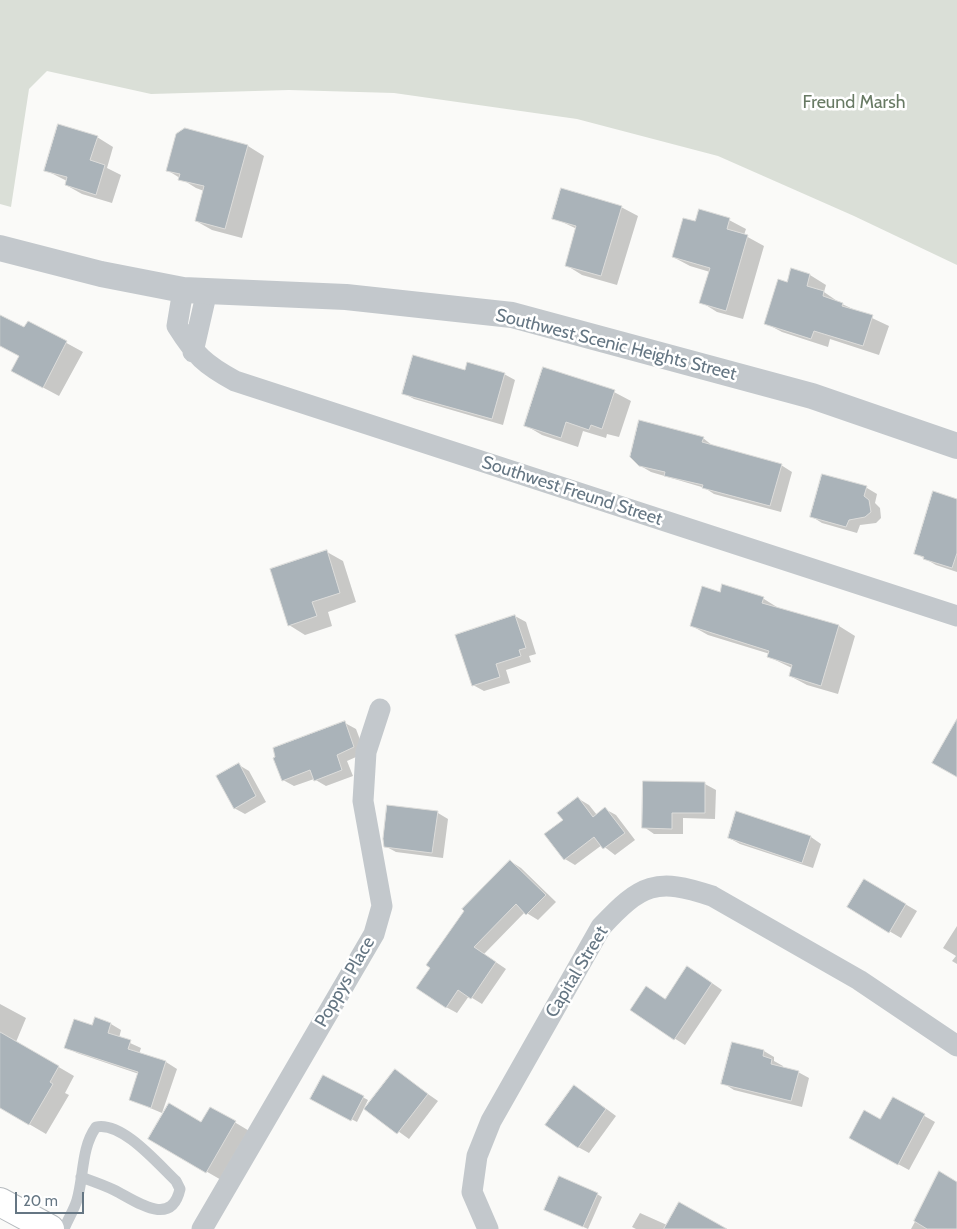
<!DOCTYPE html>
<style>
body{margin:0}
#map{position:relative;width:957px;height:1229px;overflow:hidden;background:#fafaf8;font-family:Cabin,sans-serif}
canvas{display:block}
.scale{position:absolute;left:15px;top:1192px;width:69px;height:22px;box-sizing:border-box;border:2px solid #657683;border-top:0;padding-left:6px;font-size:15px;line-height:18px;white-space:nowrap;color:#657683;-webkit-text-stroke:4px #fff;paint-order:stroke}
</style>
<div id="map">
<canvas width="957" height="1229"></canvas>
<div class="scale">20 m</div>
</div>
<script>
const context = document.querySelector('canvas').getContext('2d');
context.lineJoin = 'round';
function fillPath(path, color) { context.fillStyle = color; context.fill(path, 'evenodd'); }
function strokePath(path, color, width, dash) { context.strokeStyle = color; context.lineWidth = width; context.lineCap = dash ? 'butt' : 'round'; context.setLineDash(dash || []); context.stroke(path); }
function write(font, color, halo, rows, align = 'center') {
  context.font = font + ' Cabin,sans-serif'; context.lineWidth = 5; context.setLineDash([]); context.textBaseline = 'middle'; context.strokeStyle = halo; context.fillStyle = color; for (const [text, x, y, turn = 0] of rows) {
    context.save(); context.translate(x, y); context.rotate((+turn || 0) * Math.PI / 180); context.textAlign = isNaN(turn) ? turn : align; if (halo) context.strokeText(text, 0, 0); context.fillText(text, 0, 0); context.restore();
  }
}
fillPath(new Path2D(`
 M0,0H957V265L854,216L718,156L577,119L394,93L289,90L151,94L47,71L29,89L11,207L0,204Z`), '#dadfd7');
fillPath(new Path2D(`
 M97,137L113,147L107,168L121,175L112,203L82,194L66,185L67,181L45,170Z
 M248,146L264,156L242,238L212,230L196,221L204,191L196,188L167,170Z
 M621,207L638,216L617,285L582,275L566,265L577,229L554,218Z
 M729,220L746,229L744,235L764,246L743,319L717,312L701,302L710,272L690,266L673,257L696,223Z
 M792,270L810,275L826,285L824,292L840,303L889,326L879,355L830,339L828,347L782,332L765,323L788,283Z
 M0,320L24,329L28,322L83,352L59,396L29,380L20,356L0,345Z
 M466,371L504,374L515,380L503,425L414,399L403,393Z
 M614,392L631,401L619,437L607,434L606,438L583,431L578,447L542,435L525,425Z
 M703,438L713,446L781,465L792,472L781,512L714,494L705,488L651,472L639,465Z
 M867,488L877,494L875,503L880,508L881,518L876,523L860,525L857,533L822,523L811,516Z
 M957,500V572L936,565L915,553Z
 M327,552L343,561L356,602L328,612L332,626L305,635L289,625Z
 M723,586L764,599L780,609L839,626L855,636L838,694L807,685L790,676L792,668L769,657L770,654L708,635L692,626L721,593Z
 M515,616L526,622L536,654L529,656L531,662L506,670L510,683L484,691L473,685Z
 M345,723L356,729L365,753L347,761L353,776L326,786L314,779L294,786L283,780Z
 M239,765L249,771L266,802L245,814L234,808Z
 M705,784L716,790L715,819L683,818V834H654L644,827Z
 M579,799L589,805L597,815L605,809L616,815L635,840L615,855L602,845L575,865L565,859L564,821Z
 M438,813L448,819L443,858L396,852L385,846Z
 M737,813L811,837L821,844L813,868L740,844L729,838Z
 M510,861L521,868L556,902L538,920L525,912L484,954L506,969L482,1004L469,996L457,1013L446,1007Z
 M864,880L917,911L901,938L848,907Z
 M957,926V964L952,961L956,956L943,948Z
 M699,974L722,990L685,1045L674,1038L666,1000Z
 M0,1004L26,1018L16,1042L74,1076L65,1093L69,1095L46,1134L0,1107Z
 M111,1024L121,1030L119,1038L141,1048L139,1054L166,1062L177,1069L162,1113L131,1100L139,1074L77,1053L66,1047L93,1026Z
 M764,1051L774,1057V1061L783,1066L782,1068L798,1072L809,1078L802,1107L734,1090L723,1083Z
 M395,1071L438,1101L409,1139L366,1108Z
 M324,1076L368,1100L357,1122L312,1099Z
 M585,1093L616,1116L589,1153L578,1147Z
 M893,1098L935,1122L909,1170L861,1144L881,1120Z
 M211,1108L251,1132L223,1181L150,1139L202,1124Z
 M957,1183V1229H911L934,1187Z
 M597,1194L602,1197L588,1229L551,1213Z
 M640,1213L667,1225L725,1229H636L632,1227Z`), '#0003');
const building = new Path2D(`
 M58,124L98,136L90,160L105,165L96,195L65,185L67,177L44,171Z
 M185,128L248,145L225,229L195,221L204,186L178,180L180,174L166,171L176,134Z
 M561,188L622,206L601,276L565,266L576,226L552,219Z
 M699,209L730,218L727,229L748,235L726,311L699,303L710,268L672,257L683,218L695,221Z
 M791,268L810,274L807,286L824,291L823,296L843,303L842,306L873,315L863,346L814,331L811,339L764,324L778,279L787,282Z
 M0,315L24,327L28,321L67,341L43,388L11,371L19,356L0,346Z
 M413,355L465,370L467,362L505,373L492,419L402,394Z
 M543,367L615,390L602,429L591,425L589,430L566,422L561,438L524,426Z
 M639,420L704,437L702,442L782,464L770,506L702,488L703,485L664,476L665,472L639,466L630,457Z
 M822,474L867,486L864,496L869,500L871,512L865,517L849,520L846,527L810,517Z
 M933,491L957,499V553L952,568L923,559L924,557L914,554Z
 M327,550L340,593L312,602L317,616L288,626L270,569Z
 M722,584L764,597L762,603L839,625L821,686L789,676L792,665L767,657L769,651L690,626L702,586L720,592Z
 M515,615L526,648L519,650L521,656L496,664L500,677L472,686L455,635Z
 M957,719V777L932,763Z
 M345,721L354,747L337,755L342,770L314,781L310,770L282,781L273,758L275,757L273,748Z
 M239,763L256,796L234,809L216,776Z
 M643,781L705,782V813H672V829L642,828Z
 M578,797L593,817L605,807L625,833L603,849L594,837L564,860L544,834L563,820L557,813Z
 M387,805L438,811L432,853L384,847L383,839Z
 M736,811L811,836L802,863L728,838Z
 M510,860L546,895L526,915L516,904L474,947L496,962L471,999L458,990L446,1008L416,988L430,968L426,965L464,911L462,909Z
 M864,879L906,904L889,933L847,907Z
 M687,966L712,983L674,1040L630,1010L646,986L665,999Z
 M95,1017L111,1023L108,1033L131,1040L128,1049L166,1061L151,1108L129,1100L138,1072L64,1048L74,1019L92,1025Z
 M0,1032L59,1066L50,1082L53,1084L29,1125L0,1108Z
 M732,1042L764,1050L763,1056L772,1059L771,1064L799,1071L791,1101L721,1084Z
 M395,1069L428,1094L397,1134L364,1109Z
 M323,1075L364,1096L351,1121L310,1099Z
 M574,1085L606,1109L578,1148L545,1125Z
 M893,1097L925,1114L898,1165L849,1138L864,1110L880,1119Z
 M169,1103L201,1122L210,1107L236,1121L206,1173L148,1139Z
 M939,1171L957,1182V1229H927L914,1221Z
 M559,1176L598,1193L583,1227L544,1210Z
 M679,1202L727,1229H664Z`);
fillPath(building, '#aab3b9');
strokePath(building, '#dcdcda', 1);
const primary = new Path2D(`
 M0,1202L50,1229`);
strokePath(primary, '#b5babe', 30);
strokePath(new Path2D(`
 M64,1229C68,1219 74,1210 77,1200C84,1176 81,1148 96,1127C122,1121 158,1164 176,1181L180,1189C171,1229 135,1200 114,1190C104,1185 92,1181 81,1177`), '#c3c8cc', 11);
strokePath(new Path2D(`
 M183,290L177,326C196,356 204,364 235,381L957,616
 M193,352L207,291
 M202,1229L374,934L382,906L363,801L366,752L380,709
 M488,1229L472,1192L477,1156L491,1121L601,927C641,884 656,877 712,896L859,980L957,1046`), '#c3c8cc', 21);
strokePath(new Path2D(`
 M0,248L101,274L183,290L346,297L512,315L812,396L957,446`), '#c3c8cc', 26);
strokePath(primary, '#fff', 28);
write('18px', '#687a64', '#fff', [
 ["Freund Marsh",854,103]
]);
write('18px', '#657683', '#fff', [
 ["Southwest Scenic Heights Street",616,345,14],
 ["Southwest Freund Street",572,491,18],
 ["Capital Street",577,972,-59],
 ["Poppys Place",345,982,-60]
]);
</script>
